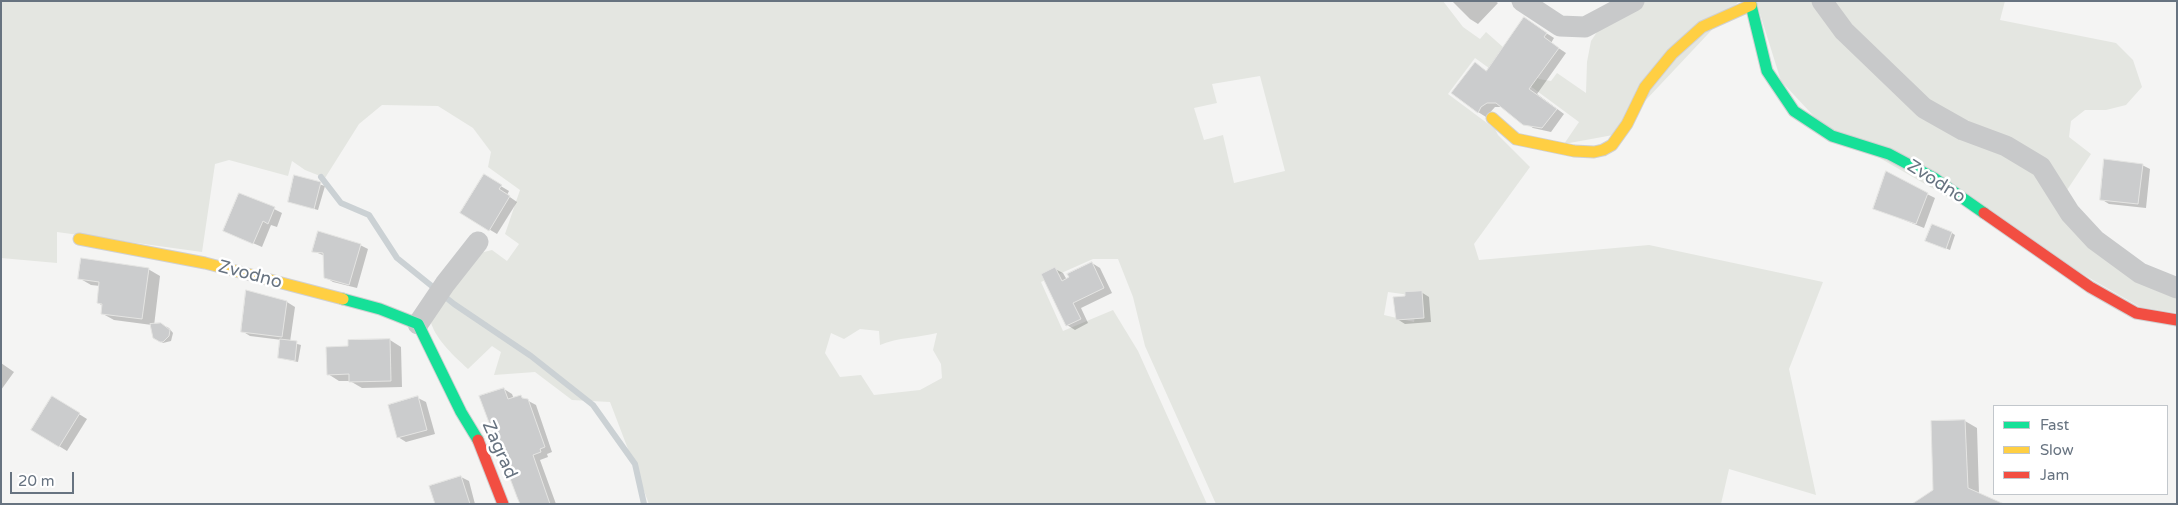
<!DOCTYPE html>
<style>
body{margin:0}
#map{position:relative;width:2178px;height:505px;overflow:hidden;background:#f4f4f3;font-family:"Varela Round",sans-serif}
canvas{display:block}
.frame{position:absolute;inset:0;border:2px solid #677380;pointer-events:none}
.legend{position:absolute;left:1993px;top:405px;width:175px;height:90px;box-sizing:border-box;background:#fff;border:1px solid #c2c7cc;margin:0;padding:6px 9px;list-style:none;font-size:15px;color:#677380}
.legend li{display:flex;align-items:center;gap:10px;height:25px}
.legend b{width:25px;border:1px solid #c2c7cc}
.scale{position:absolute;left:10px;top:472px;width:64px;height:22px;box-sizing:border-box;border:2px solid #677380;border-top:0;padding-left:6px;font-size:15px;line-height:18px;white-space:nowrap;color:#677380;-webkit-text-stroke:4px #fff;paint-order:stroke}
</style>
<div id="map">
<canvas width="2178" height="505"></canvas>
<div class="frame"></div>
<ul class="legend">
<li><b style="height:6px;background:#16e098"></b>Fast</li>
<li><b style="height:6px;background:#ffcf43"></b>Slow</li>
<li><b style="height:6px;background:#f24e42"></b>Jam</li>
</ul>
<div class="scale">20 m</div>
</div>
<script>
const context = document.querySelector('canvas').getContext('2d');
context.lineJoin = 'round';
function fillPath(path, color) { context.fillStyle = color; context.fill(path, 'evenodd'); }
function strokePath(path, color, width, dash) { context.strokeStyle = color; context.lineWidth = width; context.lineCap = dash ? 'butt' : 'round'; context.setLineDash(dash || []); context.stroke(path); }
function write(font, color, halo, rows, align = 'center') {
  context.font = font + ' "Varela Round",sans-serif'; context.lineWidth = 5; context.setLineDash([]); context.textBaseline = 'middle'; context.strokeStyle = halo; context.fillStyle = color; for (const [text, x, y, turn = 0] of rows) {
    context.save(); context.translate(x, y); context.rotate((+turn || 0) * Math.PI / 180); context.textAlign = isNaN(turn) ? turn : align; if (halo) context.strokeText(text, 0, 0); context.fillText(text, 0, 0); context.restore();
  }
}
fillPath(new Path2D(`
 M1,1H1443L1463,27L1480,39L1486,32L1539,79L1551,81L1557,73L1586,93L1587,62L1591,41L1599,29L1642,1H1739L1613,135L1564,144L1579,122L1518,77L1511,84L1475,58L1448,94L1495,129L1498,135L1530,167L1474,244L1479,260L1649,245L1823,282L1789,369L1816,495L1729,469L1721,504H1216L1145,346L1133,297L1118,259H1093L1041,282L1063,331L1113,310L1138,351L1207,504H649L610,402L572,400L535,372L494,375L501,352L492,346L468,369C455,357 437,341 431,323L439,307L480,253L492,250L507,261L519,244L505,234L520,190L488,167L491,152L473,128L438,106L382,105L359,124L325,178L305,170L292,161L288,176L229,160L215,164L202,252L57,232V263L1,258ZM1260,76L1285,171L1234,183L1223,135L1204,140L1194,108L1217,103L1212,84ZM1388,292L1417,296L1414,322L1384,315ZM860,329L879,331L880,345C898,337 918,338 937,333L933,350L941,364L942,378L920,390L874,395L861,375L840,377L825,353L831,333L844,339Z
 M1756,1H1814L1885,82L2031,168L2078,229L2177,292V313L2140,307L1822,125L1781,81Z
 M1830,1H2005L2000,20L2116,43L2133,60L2142,87L2126,105L2106,110H2085L2071,121L2069,137L2091,154L2067,190L1968,124L1935,105L1900,76Z`), '#e4e6e1');
fillPath(new Path2D(`
 M1452,1H1495L1498,3L1478,24L1470,19Z
 M1532,24L1554,38L1551,43L1566,53L1537,94L1564,114L1551,132L1533,128L1503,107H1495L1486,117L1478,112L1475,64L1487,71Z
 M2142,165L2150,169L2146,208L2109,204L2101,199Z
 M484,176L509,191L507,195L517,202L497,234L462,213Z
 M295,177L325,186L318,210L293,203Z
 M1927,194L1935,198L1924,228L1874,208Z
 M274,209L282,213L277,227L271,225L262,247L225,231Z
 M1952,233L1955,235L1950,250L1930,242Z
 M360,245L368,249L357,288L333,282L325,277V256L313,251Z
 M1092,263L1100,268L1112,293L1081,308L1088,323L1075,330L1067,325L1055,269L1063,273L1067,280Z
 M148,269L160,276L154,326H165L169,328L173,333L171,341L163,343L154,337L152,325L114,320L103,314V306L98,303L100,286L91,285L79,278Z
 M1421,292L1429,297L1431,322L1405,324L1397,319Z
 M287,302L295,307L290,342L301,345L298,362L279,358L282,340L250,336L242,331Z
 M390,340L401,347L402,387L362,388L350,381H339L328,374L350,347Z
 M1,363L14,372L1,390Z
 M504,389L512,394L514,399L521,397L536,405L552,452L547,454L548,457L540,460L556,504H521Z
 M53,398L87,419L67,451L33,430Z
 M418,398L426,402L435,434L406,442L398,437Z
 M1965,421L1977,428L1979,494L1935,491Z
 M461,477L469,481L475,504H436Z`), '#0003');
strokePath(new Path2D(`
 M321,177L341,203L369,215L397,258L454,304L531,356L593,405L635,464L644,504`), '#cbd1d4', 6);
const building = new Path2D(`
 M1524,17L1547,33L1544,37L1559,48L1529,89L1557,109L1542,128L1523,125L1496,103H1487L1481,107L1478,113L1451,93L1475,62L1486,71Z
 M2104,159L2143,164L2138,204L2100,200Z
 M1886,171L1928,193L1916,224L1873,209Z
 M484,174L502,185L499,189L510,196L489,231L460,213Z
 M294,175L321,182L314,209L288,202Z
 M239,193L275,207L268,224L263,221L253,244L223,231Z
 M1932,224L1952,232L1946,249L1925,241Z
 M318,231L361,244L349,285L324,278L323,253L312,252Z
 M81,258L149,268L142,319L101,314L102,304L97,303L99,282L78,279Z
 M1092,262L1104,288L1073,303L1081,319L1066,326L1041,274L1055,267L1062,281L1069,277L1067,274Z
 M246,290L287,301L282,337L241,332Z
 M1422,291L1424,318L1396,320L1393,297L1405,296V292Z
 M161,323L170,330L169,336L163,342H160L153,338L150,324Z
 M280,339L297,341L295,361L278,358Z
 M390,339L391,381L349,382V374L327,375L326,347L348,346V340Z
 M504,388L508,399L521,395L522,398L528,399L545,447L540,449L541,452L533,455L550,504H520L517,497L479,396Z
 M52,396L80,413L59,447L31,430Z
 M418,396L427,430L397,438L388,405Z
 M1965,420L1968,488L2004,504H1912L1933,490L1931,421Z
 M461,476L470,504H435L429,486Z`);
fillPath(building, '#cbcccd');
strokePath(building, '#e4e4e2', 1);
const fast = new Path2D(`
 M1750,1L1767,71L1794,111L1832,136L1889,154L1934,178L1984,213
 M343,299L380,309L418,324L461,412L478,440`);
const slow = new Path2D(`
 M1492,118L1516,139L1574,151L1594,152L1603,150L1612,145L1627,124L1645,87L1672,54L1702,27L1751,5
 M79,239L205,263L343,299`);
const jam = new Path2D(`
 M1984,213L2090,287L2136,313L2177,320
 M478,440L503,504`);
strokePath(fast, '#d0d0d1', 13);
strokePath(slow, '#d0d0d1', 13);
strokePath(jam, '#d0d0d1', 13);
strokePath(new Path2D(`
 M1522,1L1560,26L1585,27L1634,1
 M1822,1L1844,31L1924,108L1963,130L2006,146L2041,167L2070,213L2095,240L2140,273L2177,288
 M418,324L445,284L478,242`), '#c8c9ca', 21);
strokePath(fast, '#16e098', 11);
strokePath(slow, '#ffcf43', 11);
strokePath(jam, '#f24e42', 11);
write('18px', '#677380', '#fff', [
 ["Zvodno",1936,182,32],
 ["Zvodno",250,275,15],
 ["Zagrad",499,450,66]
]);
</script>
